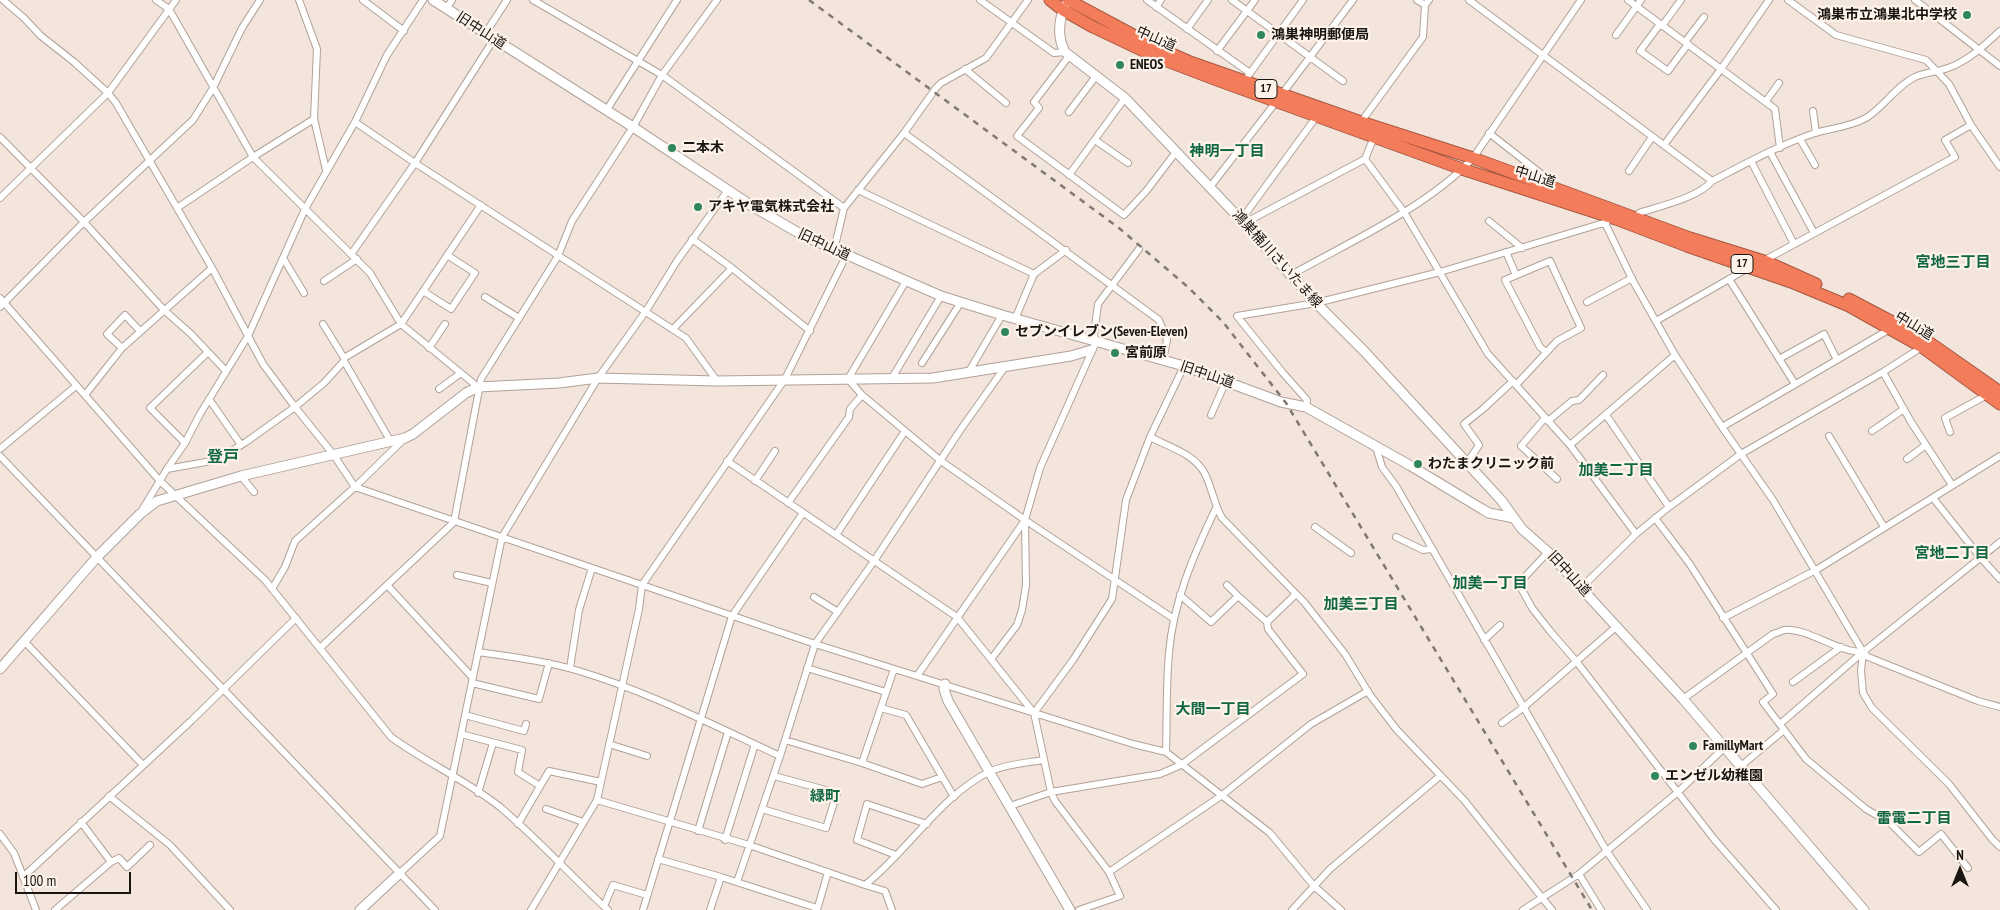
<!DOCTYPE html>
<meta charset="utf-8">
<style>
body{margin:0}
#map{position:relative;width:2000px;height:910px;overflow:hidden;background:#f3e5db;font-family:"PT Sans Narrow",sans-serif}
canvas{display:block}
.north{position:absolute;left:1935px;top:845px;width:50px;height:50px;-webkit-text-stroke:4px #fef3eb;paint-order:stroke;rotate:0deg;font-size:14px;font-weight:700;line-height:20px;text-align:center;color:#191511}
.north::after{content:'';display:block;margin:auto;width:18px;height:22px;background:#191511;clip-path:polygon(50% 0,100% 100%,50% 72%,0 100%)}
.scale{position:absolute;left:15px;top:872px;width:116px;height:22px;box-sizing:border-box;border:2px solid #191511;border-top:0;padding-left:6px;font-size:15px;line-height:18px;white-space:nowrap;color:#191511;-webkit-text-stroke:4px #fef3eb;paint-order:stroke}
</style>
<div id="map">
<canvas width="2000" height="910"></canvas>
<div class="north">N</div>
<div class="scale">100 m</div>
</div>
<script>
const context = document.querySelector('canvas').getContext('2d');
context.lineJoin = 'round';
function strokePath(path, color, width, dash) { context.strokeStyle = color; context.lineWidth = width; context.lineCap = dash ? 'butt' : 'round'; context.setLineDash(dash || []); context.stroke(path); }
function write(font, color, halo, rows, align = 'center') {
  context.font = font + ' "PT Sans Narrow","Noto Sans JP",sans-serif'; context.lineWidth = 4.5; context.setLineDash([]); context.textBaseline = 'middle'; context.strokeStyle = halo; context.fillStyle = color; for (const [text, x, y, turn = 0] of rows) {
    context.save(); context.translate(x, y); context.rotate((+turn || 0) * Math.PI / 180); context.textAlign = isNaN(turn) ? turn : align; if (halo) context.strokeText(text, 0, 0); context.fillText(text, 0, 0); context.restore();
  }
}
const street = new Path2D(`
 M3,0L24,18L41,36L74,62L108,93L116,103L212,268L263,364L295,407L333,454L355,487L815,644L1133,744L1166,752L1270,833L1314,886L1341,910
 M156,0L169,9L253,157L370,273L401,324L478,387
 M299,0L317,49L314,119L326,170
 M363,0L404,31
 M533,0L662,75L844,208
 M980,0L1054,53L1065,52
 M1147,0L1250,73
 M1232,0L1343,81
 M1417,0L1425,5
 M1469,0L1712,181
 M1628,0L1775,109L1780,148
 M1788,0L1836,35L1926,60L1949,84L1971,125L2000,167
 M1915,0L2000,66
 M1156,7L1161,0
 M446,9L452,0
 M1660,24L1640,51L1668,71L1688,44
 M1662,26L1681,0
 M1187,29L1208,0
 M485,34L507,0
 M1616,35L1641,0
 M1685,42L1704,17
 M1217,51L1255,0
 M1069,56L1034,102L1039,108L1017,136L1124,215L1147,190L1176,152
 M965,69L1006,103
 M1248,76L1303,0
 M1282,94L1353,0
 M1766,101L1779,83
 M606,111L677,0
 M1813,111L1816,133
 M1069,112L1096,76
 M355,122L415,163L686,338L717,381
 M1361,122L1423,37L1425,5L1429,0
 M904,133L1159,320L1167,340L1163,360
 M1489,133L1544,176L1543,185
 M0,137L84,222L164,310L191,334L226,371
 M1800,139L1815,165
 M1095,140L1128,163
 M1664,145L1721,69L1769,0
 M1770,152L1814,233
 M1365,159L1404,212L1488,354L1570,445L1636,534
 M1751,161L1794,244
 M1629,171L1652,137
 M1069,175L1125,98
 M1210,187L1276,102
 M858,190L1034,274
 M0,198L108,93L176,0
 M177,208L253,157L314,119
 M1638,218L1639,213C1660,206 1698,198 1712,181C1745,164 1779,145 1815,133C1832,128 1850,127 1866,118C1884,107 1896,86 1915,77C1926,72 1937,72 1948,68C1968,61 1985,45 2000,31
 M1241,220L1252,219L1365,159L1374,137
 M1241,220L1317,116
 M1489,221L1522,248
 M1605,223L1633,281L1675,355L1722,427L1773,500L1863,652L1868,657L1978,701L2000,707
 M692,239L732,268L810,331
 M834,250L844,208L904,133L936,88L941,83L986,58L1028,0
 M1506,252L1516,275
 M352,253L415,163L494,39
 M283,258L304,293
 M1763,261L1955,157L1945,140L1971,125
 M1291,275C1349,242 1428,207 1473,158L1581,0
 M1729,279L1795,384
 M324,281L357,259
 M906,281L848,379L862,395L941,461L1025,520L1174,619
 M423,291L451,309L475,273L447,255
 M485,297L519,318
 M0,298L160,481L265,580L391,737C425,762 466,780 500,807C538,839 571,876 608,910
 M1587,302L1632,278
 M0,307L84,222L193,120L213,88L242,28L260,0
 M1015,319L1034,274L1066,250
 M1656,321L1750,267
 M323,324L344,358L401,324L481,205
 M673,329L732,268
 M122,348L107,334L125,315L140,331
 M429,348L445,324
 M1779,359L1824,334L1837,360
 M344,361L391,442
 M922,363L961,302
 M1883,372L1911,422L1952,485
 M968,373L1002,315
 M892,378L941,296
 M1516,385L1557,341L1581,328L1550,261L1505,280L1540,347L1546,352
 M439,389L461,373
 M85,395L122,348L212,268
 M209,399L241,445
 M1306,407L1307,400L1283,373L1237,316L1316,303L1440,272L1607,222
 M1211,415L1226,381
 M1606,415L1669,507
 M1545,418L1521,446L1557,479
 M1548,421L1572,401L1579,400L1603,375
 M1722,427L1890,329
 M1872,431L1904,409
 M1950,432L1945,418L1987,395
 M1829,436L1884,527
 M1150,437C1169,447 1195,454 1205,474C1212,488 1214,504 1222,518L1304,602L1345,654L1370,695L1397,730L1464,800L1552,910
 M185,443L150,408L208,352
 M1570,445L1675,355
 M1376,447L1382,467L1396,486L1606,850L1647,910
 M0,449L76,386
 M0,456L435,910
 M1907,459L1926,445
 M727,461L957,617L1034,713L1051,792L1055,801L1109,872L1120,896L1079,910
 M1467,463L1479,445L1464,424L1483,409L1513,381
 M167,469L217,460L246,442L295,407L324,383L344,361V358
 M241,476L254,492
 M755,481L775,451
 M1933,498L1980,557L2000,579
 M788,503L849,417L850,409L862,395
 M142,510L167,469L185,443L200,414L248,336L305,209L355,122L387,55L423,0
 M1655,518L1689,563L1773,694L1763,702L1806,759L1866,809L1890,823L1919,852L1941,834L1968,868
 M1315,527L1351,553
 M836,535L905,431
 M1396,537L1423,550L1431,549
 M1548,552L1521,581L1520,586L1532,608L1550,631L1576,661L1714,839L1776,910
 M457,575L492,583
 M387,585L473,678
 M1581,588L1636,534L1669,507L1741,454L1883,372L1922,347
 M272,589L285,567L295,541L355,487L404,439
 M1180,595L1211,622L1238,596L1227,585
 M1238,596L1267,622
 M814,597L838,612
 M1723,618L1816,570L2000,456
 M1484,640L1500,625
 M24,641L143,765
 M320,648L454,522L481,379L558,256L572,221L633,127L662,75L717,0
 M478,652C512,657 546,661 579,671C649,692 715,726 780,756
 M1863,652L1861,671L1863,693L1872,708L1949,784L1992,839L2000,847
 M992,658L1017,625L1022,610L1026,585L1025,520L1040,468L1096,342L1094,334L1098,304L1139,249
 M570,668L579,610L592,568
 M807,668L886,692
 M917,676L1025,520
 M1793,682L1841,647
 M472,683L539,699L549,663
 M1683,699L1773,634C1777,633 1781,631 1784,630C1806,627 1839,653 1863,652
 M881,708L906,715L954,797
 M1034,713L1073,660L1112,599L1126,500L1150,437L1184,366
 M465,715L524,731L526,724
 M1502,723L1524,707L1617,626
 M1780,724L1863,652L2000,542
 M461,734L522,750L518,772L540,786
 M785,740L862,763L922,784L942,777
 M609,744L647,756
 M1166,752C1167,719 1166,686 1169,653C1173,602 1194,554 1216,508
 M862,763L894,669
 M1741,766L1784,730
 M478,793L493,743
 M109,796L170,845L230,910
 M597,800L749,845L865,885C907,852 942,794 991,771C1007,764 1026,763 1043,760
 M1010,806L1051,792L1160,774L1181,765L1303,674L1268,629L1267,622L1296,594
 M546,809L583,822
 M762,809L826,828L837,793L774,776
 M81,822L111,862L119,858L127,867L150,845
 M518,824L549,771L601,782
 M698,831L728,732
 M0,834L14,853L36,910
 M725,840L755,744
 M896,855L857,840L867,804L927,824
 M658,859L721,877L817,908
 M1109,872L1221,796L1311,724L1368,691
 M400,873L440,836L502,537L598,378L646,311L677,261L728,190
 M1579,874L1601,910
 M23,877L191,721L296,618
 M737,882L780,756L815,644L874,561L961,429L1005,367
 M865,885L885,891L892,910
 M604,906L613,885L647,895
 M55,910L111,862
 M531,910L597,800L639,609L642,585L785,379L846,256
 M643,910L732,616L803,513
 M710,910L721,877
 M817,910L828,872
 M1292,910L1330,869L1440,776
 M1523,910L1579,874L1678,792L1725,747`);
const secondary = new Path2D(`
 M433,0L633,127L752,206L804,236L941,296L1002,315L1184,366L1281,402L1306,407L1411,466L1482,509L1489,513L1514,518
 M1065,5C1059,20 1057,37 1065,52L1125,98L1241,220L1316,303L1364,351L1501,500L1522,529L1548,552L1683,699L1864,910
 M0,669L97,557L140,514L157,501L241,476L405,438L413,434L466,393L478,387L559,383L598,378L717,381L933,378L1071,356L1091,350
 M945,684L944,689L948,701L1070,910
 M360,910L400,873`);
const highway = new Path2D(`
 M1050,0L1063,10L1093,27L1154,56L1217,80L1462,169L1616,219L1687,246L1791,282L1849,306L1890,329L1922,347L2000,404
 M1068,0L1154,46L1190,62L1361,122L1473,158L1690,238L1767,262L1816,284
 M1849,299L1923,338L2000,392`);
strokePath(street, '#b0a299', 8);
strokePath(secondary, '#b0a299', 11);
strokePath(highway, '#a75841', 13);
strokePath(street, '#fff', 6);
strokePath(secondary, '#fff', 9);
strokePath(highway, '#f37c5b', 11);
strokePath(new Path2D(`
 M809,0L1119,228L1189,288L1223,322L1286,403L1592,910`), '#807871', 2.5, [6, 6]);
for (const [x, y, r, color] of [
 [1967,15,5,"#2f875b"],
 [1261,35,5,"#2f875b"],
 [1120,65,5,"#2f875b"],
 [672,148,5,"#2f875b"],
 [698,207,5,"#2f875b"],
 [1005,332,5,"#2f875b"],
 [1115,353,5,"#2f875b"],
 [1418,464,5,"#2f875b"],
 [1693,746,5,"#2f875b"],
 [1655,776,5,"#2f875b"]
]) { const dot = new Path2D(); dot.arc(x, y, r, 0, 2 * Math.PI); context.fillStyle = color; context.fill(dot); strokePath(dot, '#fef3eb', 2); }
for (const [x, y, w] of [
 [1266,89,22],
 [1742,264,22]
]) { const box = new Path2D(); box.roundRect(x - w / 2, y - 9.5, w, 19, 4); context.fillStyle = '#fef3eb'; context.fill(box); strokePath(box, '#191511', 1); }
write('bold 12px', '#191511', null, [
 ["17",1266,89],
 ["17",1742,264]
]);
write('bold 14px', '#191511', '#fef3eb', [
 ["鴻巣市立鴻巣北中学校",1957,15,"right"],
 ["鴻巣神明郵便局",1271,35],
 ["ENEOS",1130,65],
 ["二本木",682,148],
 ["アキヤ電気株式会社",708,207],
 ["セブンイレブン(Seven-Eleven)",1015,332],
 ["宮前原",1125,353],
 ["わたまクリニック前",1428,464],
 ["FamillyMart",1703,746],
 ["エンゼル幼稚園",1665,776]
], 'left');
write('14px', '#191511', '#fef3eb', [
 ["旧中山道",481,31,33],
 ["中山道",1156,39,24],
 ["中山道",1535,177,18],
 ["旧中山道",824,245,25],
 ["鴻巣桶川さいたま線",1277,259,48],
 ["中山道",1914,326,31],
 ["旧中山道",1207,375,19],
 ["旧中山道",1569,574,47]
]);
write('bold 15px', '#116741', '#fef3eb', [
 ["神明一丁目",1227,152],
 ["宮地三丁目",1953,263],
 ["加美二丁目",1616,471],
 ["宮地二丁目",1952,554],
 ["加美一丁目",1490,584],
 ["加美三丁目",1361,605],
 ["大間一丁目",1213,710],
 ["緑町",825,797],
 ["雷電二丁目",1914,819]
]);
write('bold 16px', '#116741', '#fef3eb', [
 ["登戸",223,457]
]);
</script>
